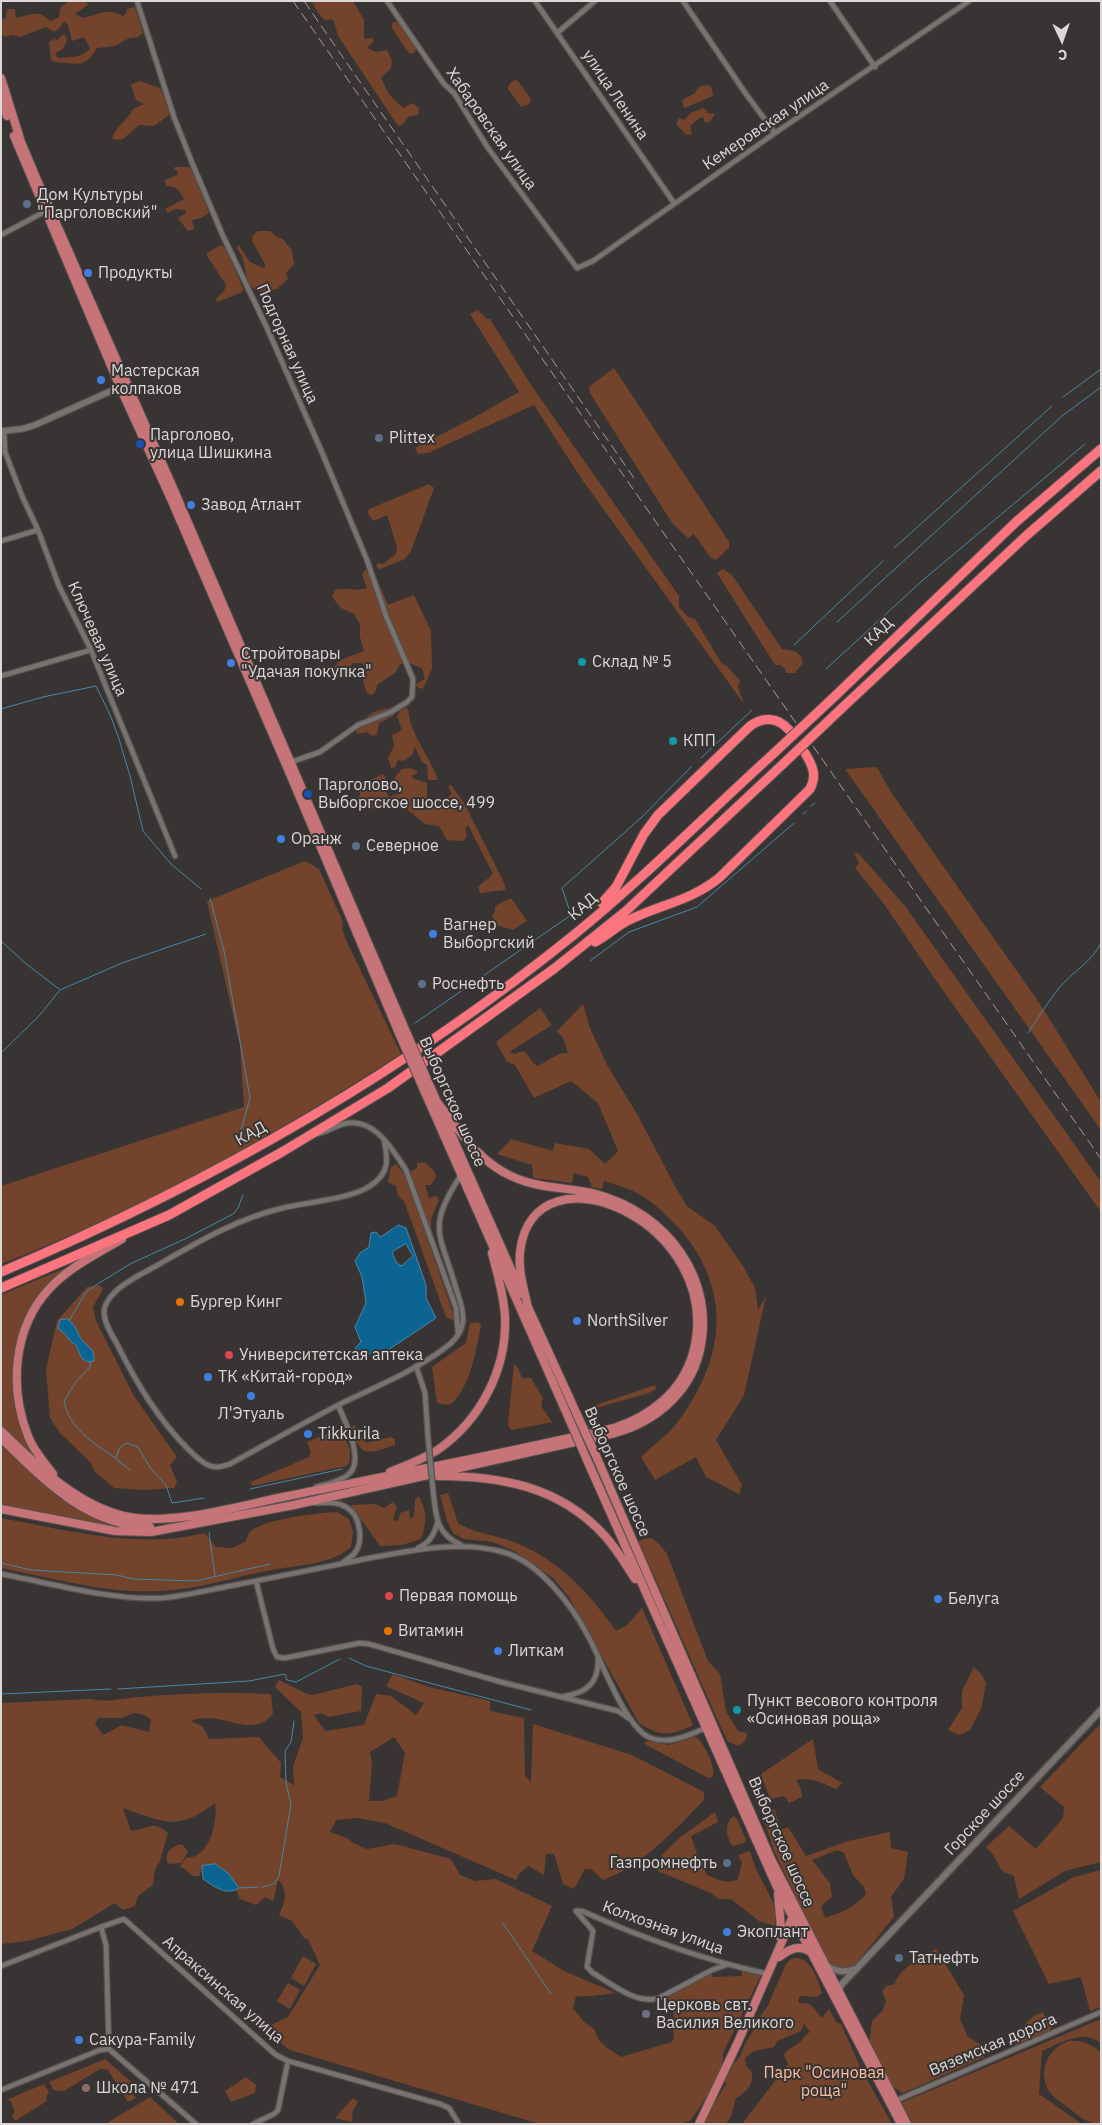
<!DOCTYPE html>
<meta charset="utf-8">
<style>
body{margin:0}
#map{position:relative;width:1102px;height:2125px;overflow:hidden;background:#383433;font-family:"IBM Plex Sans",sans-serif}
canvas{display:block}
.frame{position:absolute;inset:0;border:2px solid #dbd8d7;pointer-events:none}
.north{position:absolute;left:1037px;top:15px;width:50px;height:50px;-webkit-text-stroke:4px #383433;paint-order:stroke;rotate:177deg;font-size:14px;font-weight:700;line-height:20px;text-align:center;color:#dbd8d7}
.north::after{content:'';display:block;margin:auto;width:18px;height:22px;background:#dbd8d7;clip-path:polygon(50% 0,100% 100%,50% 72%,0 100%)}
</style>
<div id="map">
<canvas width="1102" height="2125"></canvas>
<div class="frame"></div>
<div class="north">С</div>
</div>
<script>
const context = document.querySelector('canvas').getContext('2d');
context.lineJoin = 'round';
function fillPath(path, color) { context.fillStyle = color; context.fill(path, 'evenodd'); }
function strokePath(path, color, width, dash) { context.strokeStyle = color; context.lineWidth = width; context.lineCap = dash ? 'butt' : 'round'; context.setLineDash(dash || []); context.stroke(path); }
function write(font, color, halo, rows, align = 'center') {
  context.font = font + ' "IBM Plex Sans",sans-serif'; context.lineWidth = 4; context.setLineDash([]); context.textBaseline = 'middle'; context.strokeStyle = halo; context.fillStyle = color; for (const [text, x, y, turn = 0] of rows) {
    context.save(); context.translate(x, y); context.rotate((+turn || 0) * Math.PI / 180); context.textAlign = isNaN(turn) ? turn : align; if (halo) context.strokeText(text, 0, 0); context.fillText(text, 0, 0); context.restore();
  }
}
fillPath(new Path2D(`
 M64,1H86L88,5L75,14L83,18C101,15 104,7 123,16L125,15L127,9L135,7L143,33L138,37L129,38L115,46L97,48C84,70 76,63 54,62L51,60L49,42L54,39L57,40L62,35H65L67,41L63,49L55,53L58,58C69,57 84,58 90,48L84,37L72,41L68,25L64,21L59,29L54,32L46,27L20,37L11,35L5,37L1,34V22L6,17L7,9H15L16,18C31,15 39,9 50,21L59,17L60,8L67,3Z
 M311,1H353L364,20V39L372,38L374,41L367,48L376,52L387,50L392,61L391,68L381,78L389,94L403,108L413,103L419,108L418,115L408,117L402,125L398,126L338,36L334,21L330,19L326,21L321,17Z
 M395,22L399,23L416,49L415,52L411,54L408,52L392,28V23Z
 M515,80L518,81L531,99L530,104L521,107L508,89L509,84Z
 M139,81L160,88L169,107V115L154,126L139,125L123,139L114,140L112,138C116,126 128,120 133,109L144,104L136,100L131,85Z
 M708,85L712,88L713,96L685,108L683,106L682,100L695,93C698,86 701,86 708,85Z
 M704,108L708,113L715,114L709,123L704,122V117L699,118L690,126L692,134L686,135L676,124L679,118L685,120L690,113Z
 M176,167H189L193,171L209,213L201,218L192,220L194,229L188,231L178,218L186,213L185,210L175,209L168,213L165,209L184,199C180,191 176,186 166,186L165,183V180L177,175L178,172L173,168Z
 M258,231H270L277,237L283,239L292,251L294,264L286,273L288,279L277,289L259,292L249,285L242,256L237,248L238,245L240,247L250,262L263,268L266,266L252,241L253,235Z
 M221,245L226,249L243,289L242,292L218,302L215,300L224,291L226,285L207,256V253Z
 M478,310L487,319H490L531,385L679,596V607L688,617L695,619L722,664L726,665L740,681L738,687L744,704L581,478L534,405L428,453L418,454L415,448L471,419L519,392L470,314Z
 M614,368L729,542V548L716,560L710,557L694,534L688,538L672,523L590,393L589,387Z
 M429,484L434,488L411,551L405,559L380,569L376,567L378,563L383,564L396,554L397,547L387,515L373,521L368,513L369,509Z
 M366,569L377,579L388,605L414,595L431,631L432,669L423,689L417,687L416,684L425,679L422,668L409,663L400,664L396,672L377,685L375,693L371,695L367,693L363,681L367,670L362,663H353L344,676L336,678L332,673C337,657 350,657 364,651L360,637V624L354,614L341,608L332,597L335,590C347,587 356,592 367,588L362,574Z
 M723,569L732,575L782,649C793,651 800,650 803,663L795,673H786L785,669L780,665H775L717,573Z
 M396,706L397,711L393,716L379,723L377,734L373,736L366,732L357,734L355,726L374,712Z
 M405,708L408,709C410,735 430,756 438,780H428L427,765L422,762L415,747L412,755L404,761L398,760L395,767L391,768L388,758L394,746L392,735L402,730L397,716L400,711Z
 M877,767L891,792L1040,1004L1101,1102V1130L845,769Z
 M410,768L417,771V774L413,775L412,778L427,783V798L441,802L452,794L448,786L451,785L464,803L505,885V890L480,893L478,887L493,874L468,825L465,828L467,836L464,841L447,840L439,826L425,824L400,804L373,809L365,803H361L357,798L360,795L359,787L382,774L386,777L385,789L389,797L399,793L398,785L394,778L402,769Z
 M854,852L859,854L905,906L1101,1182V1212L930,972L884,904L855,868L859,863Z
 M305,861L319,869L343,922L342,928L345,938L401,1054C275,1135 141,1210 1,1264V1186L244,1107L240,1046L207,901Z
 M511,898L527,921L513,930L497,925L492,915L495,912V906Z
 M583,1004L590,1028L607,1065L637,1114L676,1188L687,1206L715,1226L743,1266L755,1288L758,1310L766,1296L744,1395L716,1440L742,1485L739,1494L706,1477L696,1457L655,1480L641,1457C651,1447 662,1439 672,1429C687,1412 700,1388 708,1367C729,1311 710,1257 669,1218C659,1208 646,1197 633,1191C624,1187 614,1184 604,1181L602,1189L592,1187L588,1177L574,1173L572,1183L533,1178L532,1165L497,1154L511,1139L553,1151L555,1143L589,1149L605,1164L618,1151L598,1103L571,1081L534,1098L515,1065L507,1062L496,1042L540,1008L552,1025L509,1052L515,1054L523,1051C530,1054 530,1063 538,1066L559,1054L568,1053L563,1038L557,1031Z
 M425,1162L434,1171L436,1177L431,1185H425L429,1198L437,1196L439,1200L431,1219V1232L410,1172L417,1168V1163Z
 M396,1164L404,1174L411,1192L453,1313V1320L446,1317L404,1201L398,1196L396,1186L388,1182L391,1167Z
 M70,1266C57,1278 43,1289 33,1304C3,1351 9,1409 34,1457L1,1426V1295Z
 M99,1285L103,1289L93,1307L96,1321L134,1396L177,1457L170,1465L177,1482L174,1488L144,1490L114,1488L95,1472L90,1462L60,1433L50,1418L46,1369L57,1321L87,1287ZM75,1327L81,1339L92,1350H79L60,1329Z
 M478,1322L481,1325C477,1347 470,1388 452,1403C447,1406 442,1404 437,1403L432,1367L466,1343L470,1323Z
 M514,1365L517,1366L522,1378H531L543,1398L541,1406L552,1422L512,1430L509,1428L508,1423Z
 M655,1385L656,1389L649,1393L593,1409V1406Z
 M354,1425L366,1443L390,1437L395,1439V1445C368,1454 361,1459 351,1428Z
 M341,1428L350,1450L349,1464L346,1466L252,1486L251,1482L309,1457L311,1452L307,1442Z
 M1,1444L58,1497L93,1518L127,1529L98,1526L1,1505Z
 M448,1493L458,1523C475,1534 497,1535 516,1543C558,1559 591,1595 616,1631L627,1625L642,1608L693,1725C670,1736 661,1737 639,1723L569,1597L553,1578L516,1552L493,1542L464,1539L453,1533L447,1521L440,1495Z
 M419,1496C427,1511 427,1523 421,1539L402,1545L380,1546L351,1505L375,1504L384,1508L393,1502L397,1507L393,1520L398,1521L400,1513L409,1510L410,1519L414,1516L415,1499Z
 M337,1512L349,1519L353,1532L351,1547C331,1565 297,1565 272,1570C234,1577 197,1590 159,1591C107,1594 53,1578 1,1568V1518C68,1530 137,1550 205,1533L216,1547L232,1548L245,1542C247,1539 248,1534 250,1532C262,1519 319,1513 337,1512Z
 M652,1538L659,1544L667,1554L708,1661L720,1674L726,1711L738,1731L747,1733L746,1740L739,1746L728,1742C697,1676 670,1608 638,1542L644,1539Z
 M974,1667L981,1674L986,1683L981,1709L970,1730L960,1735L948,1730L962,1708V1691Z
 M393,1674L429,1687L490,1701V1711L524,1718L525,1776L531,1782L533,1724L632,1755L704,1792V1800C676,1829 641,1867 603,1880L591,1869H585L574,1889L563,1884L554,1854H546L544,1875L528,1866L519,1874L516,1880L385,1823L357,1818L336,1820L330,1832L347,1838L353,1843L367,1849L395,1844L451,1859L460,1875L475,1881L496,1879L552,1906L532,1951L564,1971L616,1993C602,1994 590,1998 576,1996L573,2008L584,2022L594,2029L599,2040L607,2048L621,2057L672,2042L674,2038C672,2029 676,2016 672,2008C670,2002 667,2002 668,1996L689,1986L711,1972L713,1977L742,1976V1971L761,1975L723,2053C725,2072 701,2107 689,2122L686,2121L683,2124H540L290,2050L262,2029L288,2017L320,1965L308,1939L304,1938L292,1921L279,1915C285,1902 288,1894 280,1881H278L273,1901L265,1897L256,1905L240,1899L236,1890L239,1887L215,1864L204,1865L199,1876H193L180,1866L186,1858C210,1858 218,1822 215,1803C178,1832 163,1822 123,1808L131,1831C149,1829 152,1820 168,1833L160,1861L155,1869L153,1885L138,1896L135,1906L123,1910L115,1903L72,1929L27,1941L1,1944V1703L90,1699C108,1703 122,1698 140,1697C183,1693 228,1692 271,1694L273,1713C254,1742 218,1708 191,1721L203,1727L209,1739L259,1737L281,1763L280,1777L294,1785L293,1766L303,1738L301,1712L275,1687L279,1680L305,1693L313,1695L357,1684L362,1687L361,1711L329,1717L322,1713L314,1715L325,1731L364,1725L376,1694L391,1696L416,1715L424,1703L386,1686ZM134,1713L144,1715L151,1719L149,1732L122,1725L103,1735L95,1724L98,1718H122ZM394,1737L405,1753L397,1796L382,1801H369L372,1763L370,1752Z
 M1101,1723V1862L1065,1871L1019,1899L1014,1876L1002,1871L993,1854L986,1847L1009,1826L1036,1849L1063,1818L1064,1807L1040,1787Z
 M693,1737L698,1738C705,1747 716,1766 713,1777L708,1778L643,1743L648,1741L669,1745Z
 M813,1739L818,1769L842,1783L836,1789C823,1784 811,1776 796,1780L801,1789L802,1797L789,1803L784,1796L770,1799L761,1774Z
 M765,1805L775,1810L781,1830L788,1827L806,1856L848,1841L890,1832L891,1848L908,1852L904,1879L891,1897L894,1917L854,1966L846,1970L831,1966L826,1960L774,1851L760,1807ZM837,1850L844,1853L853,1875L864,1887L866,1894C856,1907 840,1913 825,1918L821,1906L832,1897L830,1883L812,1860Z
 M715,1812L718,1822L691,1836L697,1854L707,1875C717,1879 727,1885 738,1879L742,1863L738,1855L750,1851L755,1867L775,1906V1926L759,1921L731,1899H719L711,1893L658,1871L662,1855L678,1839Z
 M733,1816L737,1819L746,1840L744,1843L732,1846C726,1835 724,1825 733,1816Z
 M182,1844L188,1852L181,1863L168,1864C163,1852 173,1846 182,1844Z
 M1101,1870V2007L1090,2011L1081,1977L1049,1984L1013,1911L1074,1877Z
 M936,1949L964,1995L960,2019L968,2037L985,2047L984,2057L903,2093L893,2087L869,2045L872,2021L883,2010L886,2001L882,1992L886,1986L895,1984C898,1968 924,1957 936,1949Z
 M303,1956L316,1964L304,1986L291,1978Z
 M797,1958C812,1960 818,1980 822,1993L817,1997L800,1996L798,2000L799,2003L810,2004L822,2018L829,2009L836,2022L841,2024L862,2071L892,2124H742L788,2064L784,2055C789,2047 795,2047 801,2041C804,2037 805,2035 810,2032L804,2024L801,2031L777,2041L774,2047L754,2051L745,2058L746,2066L752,2072C754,2084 746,2093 736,2098L731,2116L726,2124H702L726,2084L725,2081L734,2063L739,2058L745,2044L753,2031L758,2019L767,2007L786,1964L791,1959Z
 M288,1983L300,1990L290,2009L277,2001Z
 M1043,2012L1051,2028L1049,2032L1016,2045L1013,2036L1034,2016Z
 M1101,2019V2043C1083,2029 1060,2043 1042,2051L1039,2094L1082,2124H912L901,2103Z
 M1069,2041C1083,2040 1090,2044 1101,2052V2124C1087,2124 1081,2117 1070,2109C1064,2104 1053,2098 1049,2091C1037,2071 1048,2048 1069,2041Z
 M105,2059L144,2093L142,2095L139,2091L133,2094L136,2098L128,2102L108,2070L100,2069L64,2091L54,2090L49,2082Z
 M246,2077L256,2085L255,2093L231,2102L225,2091Z
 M44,2084L49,2092L46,2097L47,2101L15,2121L12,2116L15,2112L11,2101L6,2100Z
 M150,2097L179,2124H105Z
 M353,2098L358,2102L353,2110L352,2122L335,2118Z`), '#73442b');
const water = new Path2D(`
 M399,1225L406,1228L426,1285V1298L436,1318L385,1352L361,1355L355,1348L361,1342L355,1327L366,1303L362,1277L355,1261L360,1253L369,1247L371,1233L376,1232L380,1237ZM406,1244L413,1256L401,1266L396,1262L392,1252Z
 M68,1319L75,1327L81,1339L92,1350L94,1355V1361L87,1362L81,1357L76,1345C68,1341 66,1332 58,1329L60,1320Z
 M215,1864L228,1873L239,1888C226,1896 215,1887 203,1879L202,1866Z`);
fillPath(water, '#0b6492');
strokePath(water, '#4987a7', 1);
strokePath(new Path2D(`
 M1063,397L1101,369
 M894,548L1052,406
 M837,622L1062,416L1101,387
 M794,645L883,561
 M826,669L923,580L1085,444
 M1,709L43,697L96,686L111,717L119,739L130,776L143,831L171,864L201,889
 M701,758L752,710
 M811,806L815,803
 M803,814L806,811
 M210,898L224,951L250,1098L241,1130L243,1138
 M1,941L25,963L59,989
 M590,961L629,932L697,907L794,823
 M415,1023L571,915L562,888L642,817L691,767
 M1028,1033C1038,1018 1048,1002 1059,988C1071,973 1093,961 1101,943
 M1,1053L39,1016L60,990L122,963L206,934
 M69,1321L86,1292L96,1285L130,1264L187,1238L233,1214L238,1208L243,1195
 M90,1362V1367L77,1380L64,1401C69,1428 95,1445 116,1458L119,1449L126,1443L138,1447L151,1469L166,1485L172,1503L204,1498
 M116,1459L130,1470
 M250,1489L342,1469
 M209,1532L215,1576
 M1,1563L31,1570L117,1575L133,1579L196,1581L270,1564
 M349,1658L366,1666L531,1710
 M118,1689L249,1681L285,1674L287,1680L296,1682L340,1659
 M1,1694L111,1689
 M262,1887L274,1884L279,1876L291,1804L286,1783L285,1751L291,1742L294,1721
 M239,1888L258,1887
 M503,1923L551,1994`), '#4987a7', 1);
const minor = new Path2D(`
 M137,1L174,117L193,165L223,236L267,328L321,450L367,560L386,616L413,679L412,697L407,702L391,712L358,725L320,752L291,762
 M387,1L444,84L454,93L488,148L577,268L593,261L775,133L969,1
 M535,1L674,203
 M683,1L746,94L775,133
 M830,1L875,67
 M557,33L595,1
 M1,235L44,212
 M4,431L5,452L22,496L38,530L59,586L91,650L175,856
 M1,541L38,530
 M1,676L91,650
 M317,1134C326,1132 334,1127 343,1124C374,1116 392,1149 406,1170L456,1308L458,1334
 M384,1140C388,1160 390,1173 370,1186C351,1199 307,1202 283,1208C238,1218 196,1243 156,1266C142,1274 126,1281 115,1292C110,1297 104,1305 104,1312C104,1324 113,1336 118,1346C137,1384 158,1419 188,1449C194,1455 201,1462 208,1465C216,1469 223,1466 230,1464C268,1443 305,1422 344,1402C380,1385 419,1369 450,1344C457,1338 462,1330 463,1321C464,1310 459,1298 456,1288C440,1233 426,1228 461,1175
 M416,1366L425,1393L428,1437
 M316,1487C327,1484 342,1481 350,1473C364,1458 345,1421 338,1405
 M433,1490C436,1515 435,1533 461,1545
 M315,1503C326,1503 336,1501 346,1507C361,1515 364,1542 354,1554C351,1557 347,1559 344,1562
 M418,1548C430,1543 434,1534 438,1522
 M1,1574C50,1583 113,1601 162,1598C185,1596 208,1590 230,1586C277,1577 324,1567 370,1558C415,1550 459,1540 503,1552C538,1561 572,1605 588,1636C601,1659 626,1730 651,1738C670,1745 688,1735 706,1728
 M256,1581L273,1649L277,1657L285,1658L360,1643L369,1644L501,1682L618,1711L628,1718
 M565,1696C587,1693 599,1682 598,1659
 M576,1911L593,1931L587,1967L593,1973C612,1984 636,2005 659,1998L712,1970L726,1965
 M576,1911H582C642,1938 704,1960 768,1974
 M101,1927L106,1945L109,2049
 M1,1966L101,1927L124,1919L276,2055L288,2061L440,2104L449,2108L459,2124
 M1,2090L100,2050L109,2049L196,2124
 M895,2101L1101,2012
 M253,2124L274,2114L278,2110L288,2061`);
const tertiary = new Path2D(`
 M1,431L22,429L35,425L122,386`);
const secondary = new Path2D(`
 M825,1964C835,1972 844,1973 856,1969
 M837,1992L842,1984L1101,1710`);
const primary = new Path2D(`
 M1,78L21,142L37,180L174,490L407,1034
 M1,96L7,116
 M14,136L120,387L171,499L293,781L401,1038
 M429,1084L522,1294
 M423,1088L570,1421
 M527,1305L579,1419
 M1,1431C37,1465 75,1504 124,1516C171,1527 241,1505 288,1496C397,1474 506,1453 614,1428C650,1416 682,1392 693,1353C728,1223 533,1138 520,1252C518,1271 524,1289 528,1308
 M4,1441C47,1483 87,1525 150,1527
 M597,1458L771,1859L907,2124
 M587,1460L777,1887L901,2124
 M390,1472C407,1465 424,1459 439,1449C481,1419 507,1369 505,1317C504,1295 497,1273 492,1253
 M53,1474C44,1462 33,1450 28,1436C9,1388 13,1328 49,1289C69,1267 97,1254 122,1239
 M438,1476C500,1476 559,1486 604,1535C616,1548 625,1563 635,1579
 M1,1509L115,1531L151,1532L294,1505L615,1433C654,1422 688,1395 699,1354C718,1280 667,1213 596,1194C568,1187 538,1189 511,1176C478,1161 459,1130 437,1102
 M778,1894L781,1928L780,1937
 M779,1957C790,1949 798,1944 811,1952
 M699,2124L738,2042L794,1914`);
const motorway = new Path2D(`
 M833,698L1016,522L1101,449
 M842,708L1027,535L1101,471
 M602,903L616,887L644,834L658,815L749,727C762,716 778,717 789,730
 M595,942C606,936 616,927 627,921C660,904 689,902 719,878L810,789C817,776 813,766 805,753
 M1,1272C206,1185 402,1074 575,934C644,878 707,814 773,754
 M1,1288L169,1215L282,1152L388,1088L555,968L626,911L783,764`);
strokePath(minor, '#54514f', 7);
strokePath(tertiary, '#54514f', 8);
strokePath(secondary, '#54514f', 9);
strokePath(primary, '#54514f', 10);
strokePath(motorway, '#54514f', 11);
strokePath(minor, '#787371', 4.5);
strokePath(tertiary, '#787371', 5.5);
strokePath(secondary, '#787371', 6);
strokePath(primary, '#c77479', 8);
strokePath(motorway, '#fc747e', 9);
strokePath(new Path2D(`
 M293,1L796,723
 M304,1L634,478
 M813,746L1101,1159`), '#a19e9d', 1, [10, 5]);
const minorBridge = new Path2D(`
 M428,1437L433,1490`);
const primaryBridge = new Path2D(`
 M407,1034L429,1084
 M401,1038L423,1088
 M579,1419L597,1458
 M570,1421L587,1460`);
const motorwayBridge = new Path2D(`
 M773,754L833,698
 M783,764L842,708`);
strokePath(minorBridge, '#54514f', 7, []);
strokePath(primaryBridge, '#54514f', 10, []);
strokePath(motorwayBridge, '#54514f', 11, []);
strokePath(minorBridge, '#787371', 4.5);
strokePath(primaryBridge, '#c77479', 8);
strokePath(motorwayBridge, '#fc747e', 9);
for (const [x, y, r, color] of [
 [27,204,5,"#5c6f8a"],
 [88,273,5,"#3f7fe0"],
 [101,380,5,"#3f7fe0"],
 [379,438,5,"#5c6f8a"],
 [140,444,5,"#1a4fb4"],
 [191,505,5,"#3f7fe0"],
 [582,662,5,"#0f9aa8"],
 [231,663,5,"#3f7fe0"],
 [673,741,5,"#0f9aa8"],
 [308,794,5,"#1a4fb4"],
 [281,839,5,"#3f7fe0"],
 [356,846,5,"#5c6f8a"],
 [433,934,5,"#3f7fe0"],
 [422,984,5,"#5c6f8a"],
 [180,1302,5,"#e8710a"],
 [577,1321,5,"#3f7fe0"],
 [229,1355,5,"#e0444e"],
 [208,1377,5,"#3f7fe0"],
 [251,1396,5,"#3f7fe0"],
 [308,1434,5,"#3f7fe0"],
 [389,1596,5,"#e0444e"],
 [938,1599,5,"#3f7fe0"],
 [388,1631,5,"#e8710a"],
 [498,1651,5,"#3f7fe0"],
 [737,1710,5,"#0f9aa8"],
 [727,1863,5,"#5c6f8a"],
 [727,1932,5,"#3f7fe0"],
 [899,1958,5,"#5c6f8a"],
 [646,2014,5,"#6b7280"],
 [79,2040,5,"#3f7fe0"],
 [86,2088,5,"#8d6e63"]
]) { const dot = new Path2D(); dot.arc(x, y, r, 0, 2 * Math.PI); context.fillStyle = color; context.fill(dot); strokePath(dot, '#383433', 2); }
write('16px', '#dbd8d7', '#383433', [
 ["улица Ленина",615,95,56],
 ["Кемеровская улица",766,125,-34],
 ["Хабаровская улица",491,129,55],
 ["Подгорная улица",287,344,66],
 ["КАД",879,632,-44],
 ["Ключевая улица",97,639,66],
 ["КАД",583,907,-41],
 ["Выборгское шоссе",452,1102,66],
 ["КАД",251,1134,-29],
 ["Выборгское шоссе",617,1472,66],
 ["Горское шоссе",985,1813,-47],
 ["Выборгское шоссе",781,1842,66],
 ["Колхозная улица",663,1928,20],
 ["Апраксинская улица",223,1990,41],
 ["Вяземская дорога",993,2045,-23]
]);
write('16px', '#dbd8d7', '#383433', [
 ["Дом Культуры",37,195],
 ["\"Парголовский\"",37,213],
 ["Продукты",98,273],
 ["Мастерская",111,371],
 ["колпаков",111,389],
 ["Парголово,",150,435],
 ["улица Шишкина",150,453],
 ["Plittex",389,438],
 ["Завод Атлант",201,505],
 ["Cтройтовары",241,654],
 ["\"Удачая покупка\"",241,672],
 ["Склад № 5",592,662],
 ["КПП",683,741],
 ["Парголово,",318,785],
 ["Выборгское шоссе, 499",318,803],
 ["Оранж",291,839],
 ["Северное",366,846],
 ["Вагнер",443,925],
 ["Выборгский",443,943],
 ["Роснефть",432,984],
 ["Бургер Кинг",190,1302],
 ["NorthSilver",587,1321],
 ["Университетская аптека",239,1355],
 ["ТК «Китай-город»",218,1377],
 ["Л'Этуаль",251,1414,"center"],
 ["Tikkurila",318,1434],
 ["Первая помощь",399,1596],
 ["Белуга",948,1599],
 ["Витамин",398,1631],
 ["Литкам",508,1651],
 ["Пункт весового контроля",747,1701],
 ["«Осиновая роща»",747,1719],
 ["Газпромнефть",717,1863,"right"],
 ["Экоплант",737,1932],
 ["Татнефть",909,1958],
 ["Церковь свт.",656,2005],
 ["Василия Великого",656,2023],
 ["Сакура-Family",89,2040],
 ["Школа № 471",96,2088]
], 'left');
write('16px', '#f9bd9f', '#383433', [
 ["Парк \"Осиновая",824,2073],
 ["роща\"",824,2091]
]);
</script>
